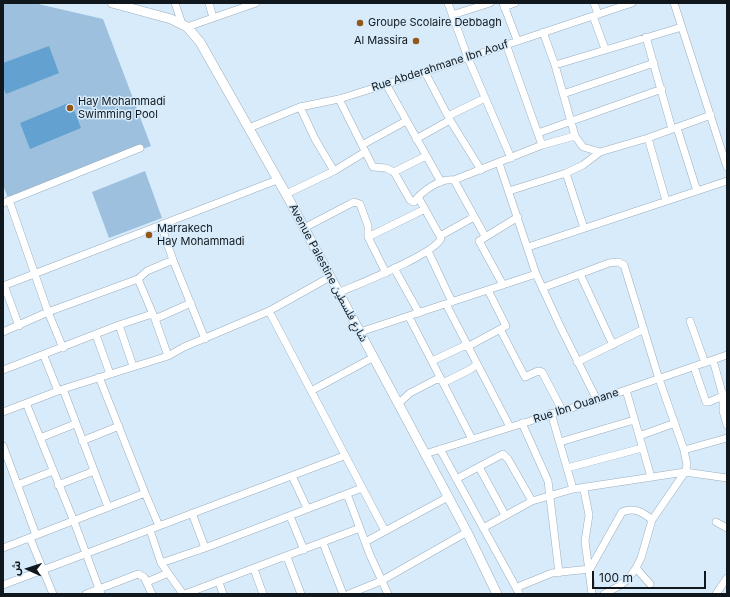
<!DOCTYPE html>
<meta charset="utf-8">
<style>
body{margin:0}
#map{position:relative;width:730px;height:597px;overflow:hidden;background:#d7ebfb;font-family:Inter,"Noto Sans Arabic",sans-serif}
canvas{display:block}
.frame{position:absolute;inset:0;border:4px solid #11181d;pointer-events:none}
.north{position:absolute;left:8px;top:549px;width:40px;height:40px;-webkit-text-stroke:3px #d7ebfb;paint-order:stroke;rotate:273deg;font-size:11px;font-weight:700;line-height:16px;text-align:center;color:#11181d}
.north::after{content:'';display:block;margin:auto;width:14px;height:18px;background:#11181d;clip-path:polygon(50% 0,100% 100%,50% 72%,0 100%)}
.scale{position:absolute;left:592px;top:571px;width:114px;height:18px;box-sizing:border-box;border:2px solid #11181d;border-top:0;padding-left:5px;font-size:12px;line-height:14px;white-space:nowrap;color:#11181d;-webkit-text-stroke:3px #d7ebfb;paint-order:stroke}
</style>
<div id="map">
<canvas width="730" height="597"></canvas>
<div class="frame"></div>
<div class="north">ش</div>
<div class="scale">100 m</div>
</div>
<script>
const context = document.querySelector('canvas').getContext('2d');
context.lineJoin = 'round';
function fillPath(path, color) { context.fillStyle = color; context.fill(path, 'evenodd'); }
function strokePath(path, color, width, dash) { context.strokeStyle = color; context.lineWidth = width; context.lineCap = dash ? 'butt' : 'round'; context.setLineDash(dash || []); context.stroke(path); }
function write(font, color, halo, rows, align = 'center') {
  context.font = font + ' Inter,"Noto Sans Arabic",sans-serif'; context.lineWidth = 3; context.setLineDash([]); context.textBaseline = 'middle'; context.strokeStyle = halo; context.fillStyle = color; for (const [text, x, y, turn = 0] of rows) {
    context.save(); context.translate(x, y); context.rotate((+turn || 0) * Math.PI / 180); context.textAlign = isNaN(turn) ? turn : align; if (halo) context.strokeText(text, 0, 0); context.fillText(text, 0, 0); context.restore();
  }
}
fillPath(new Path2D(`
 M3,3H34L103,19L151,146L8,198L3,185Z
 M145,171L162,218L109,238L92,192Z`), '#9cc0de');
fillPath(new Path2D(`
 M49,46L59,73L6,94L3,87V63Z
 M71,102L81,128L30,149L20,123Z`), '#63a1d1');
const minor = new Path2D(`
 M175,3L182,24
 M209,3L213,18
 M448,3L468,58L511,158
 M503,3L517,40
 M594,3L598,14
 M674,3L727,167
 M504,7L515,3
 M452,15L490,3
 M593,16L605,49
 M187,27L256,3
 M543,32L555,65L575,136L583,147L600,152
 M646,37L672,129
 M506,44L542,145
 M555,65L682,27
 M425,72L450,120L481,170
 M386,84L441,182
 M563,94L654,63
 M339,99L373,167L386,168L394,172L410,200L414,202C422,191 440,178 454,180L542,145L575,136
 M300,107L315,139L334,171
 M448,116L485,98
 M249,128L300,107L339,99L425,72L632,3
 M677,128L697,191
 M538,133L662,89
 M648,138L666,201
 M416,139L450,120
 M362,145L406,121
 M499,163L536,274L560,326L597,400
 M394,172L426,156
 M566,173L584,228
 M454,180L485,236
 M509,191L566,173L583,165L600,152L648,138L711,115
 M286,194L334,171L365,152
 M9,200L48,312L63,348
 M3,203L140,148
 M161,225L173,260L205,339
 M304,228L348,205L354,202L360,204L368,226V237L386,273
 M440,236L474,217
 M368,237L425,209
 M528,247L727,181
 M428,251L452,302
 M394,268L419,313
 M580,274L613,345
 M4,285L19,326
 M503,285L479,241L518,217
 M3,286L277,180
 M542,288L609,263L618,262L624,265L659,379L684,450L687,465L685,472L652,520L641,558L636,568L628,579L619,586L604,594
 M338,293C356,285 436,254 441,238L418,197
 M446,304L510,427
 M269,311L385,531
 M409,317L472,439
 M155,319L191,303
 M690,321L705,363
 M119,325L133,366
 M500,329L525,377L538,371L542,372L562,410
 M3,332L48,312L138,279
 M360,332L536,274
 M96,335L110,374
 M467,347L506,326L488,290
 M44,356L58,391
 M168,356L155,319L138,279L147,271L173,260
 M713,360L723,396V411L727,425
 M432,361L466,345
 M577,362L644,329
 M694,367L706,402H709L725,395
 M3,370L119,325L152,314
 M99,377L145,493L159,526
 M443,383L471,369L477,364
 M63,389L108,507
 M626,390L651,477
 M311,391L374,357
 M26,403L75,524L101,594
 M398,404L410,393L437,379L441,380
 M3,412L63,389L168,356L184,347L269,311L330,277
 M551,413L573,489
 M522,423L548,481L559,573
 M639,436L675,423
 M40,438L75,424
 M82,441L119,426
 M560,442L634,420
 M3,446L36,535
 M440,449L519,593
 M684,450L727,438
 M425,454L597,400L727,355
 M479,467L505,515
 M567,468L642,448
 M292,476L307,508
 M456,479L503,454L508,459L532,501
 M17,485L53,471
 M58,485L94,471
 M586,487L584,490L589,515L585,541L592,594
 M347,494L370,555L388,594
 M192,513L205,548
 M290,516L304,550
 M716,522L727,528
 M483,528L532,501L573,489L685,472L727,478
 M150,530L161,563L183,594
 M30,538L53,594
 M365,542L448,497
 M323,543L343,594
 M3,548L145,493
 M287,557L301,594
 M161,563L205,548L362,488
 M636,568L650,584
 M254,569L263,594
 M147,582L168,573
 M219,582L223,594
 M3,585L344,456
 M517,590L520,586L552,573L590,569L622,512C634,507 643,512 652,520
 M86,594L138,574L144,577L152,594
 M185,594L360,528
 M349,594L381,581L467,532
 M716,594L727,578`);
const tertiary = new Path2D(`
 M112,3L171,19L187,27L200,42L286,194L467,532L497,594`);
strokePath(minor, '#9aadbd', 8);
strokePath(tertiary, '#9aadbd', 10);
strokePath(minor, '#fff', 7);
strokePath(tertiary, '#fff', 9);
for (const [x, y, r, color] of [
 [360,23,4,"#935817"],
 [416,41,4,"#935817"],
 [70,108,4,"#935817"],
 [149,235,4,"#935817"]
]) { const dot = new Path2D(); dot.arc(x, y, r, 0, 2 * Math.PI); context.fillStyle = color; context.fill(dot); strokePath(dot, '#d7ebfb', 1.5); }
write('11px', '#11181d', '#d7ebfb', [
 ["Groupe Scolaire Debbagh",368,23],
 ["Al Massira",408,41,"right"],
 ["Hay Mohammadi",78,102],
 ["Swimming Pool",78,115],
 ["Marrakech",157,229],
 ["Hay Mohammadi",157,242]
], 'left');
write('11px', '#11181d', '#d7ebfb', [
 ["Rue Abderahmane Ibn Aouf",440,66,-18],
 ["Avenue Palestine شارع فلسطين",328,273,62],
 ["Rue Ibn Ouanane",576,406,-18]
]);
</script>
